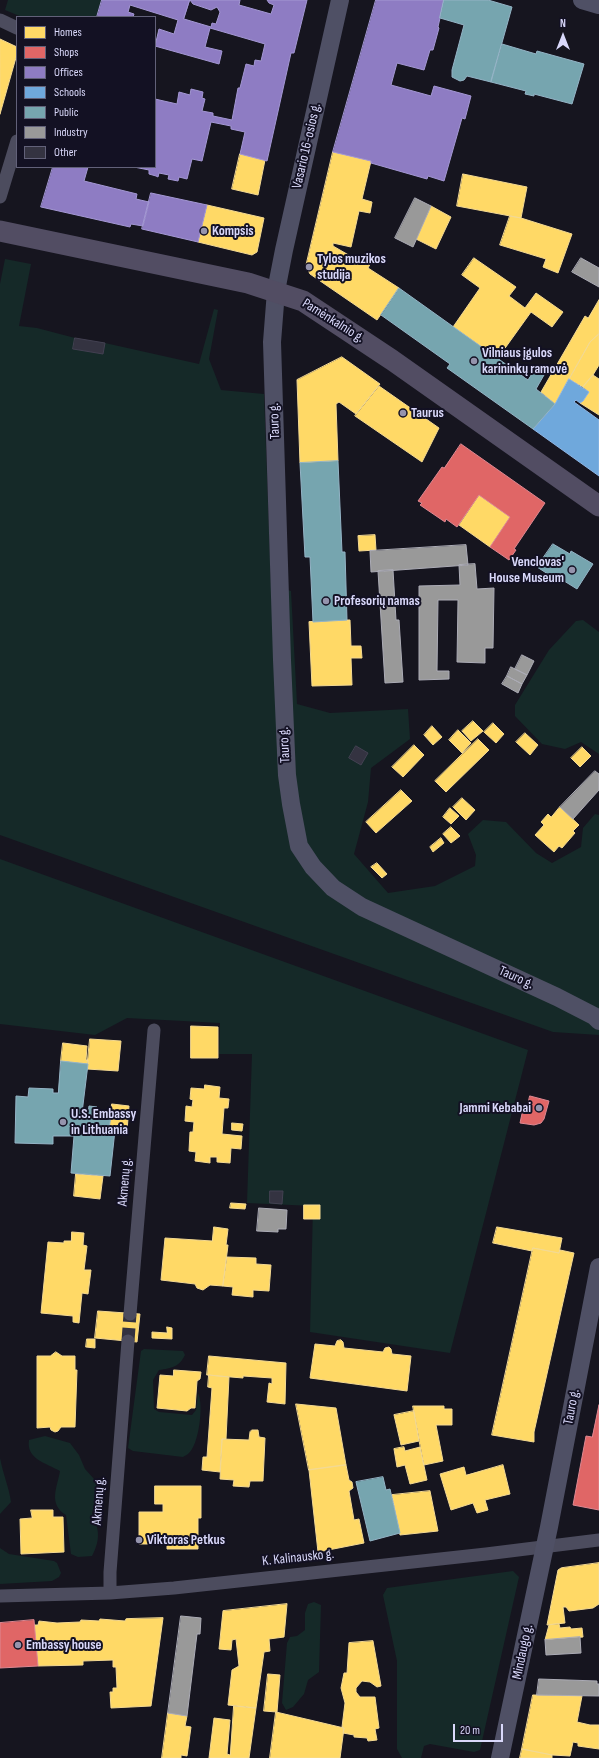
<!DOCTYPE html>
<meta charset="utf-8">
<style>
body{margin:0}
#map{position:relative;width:599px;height:1758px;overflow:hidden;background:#16151f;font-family:"Sofia Sans Condensed",sans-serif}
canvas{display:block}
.legend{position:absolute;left:16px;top:16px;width:140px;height:152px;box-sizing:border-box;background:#131123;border:1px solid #626179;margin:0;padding:5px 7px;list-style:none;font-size:12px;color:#d9d8fa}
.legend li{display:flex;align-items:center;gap:8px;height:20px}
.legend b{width:20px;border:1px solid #626179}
.north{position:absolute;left:543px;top:16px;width:40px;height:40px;-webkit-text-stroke:3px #131123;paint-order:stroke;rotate:0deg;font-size:11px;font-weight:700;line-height:16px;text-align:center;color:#d9d8fa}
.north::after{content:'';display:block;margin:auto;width:14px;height:18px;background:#d9d8fa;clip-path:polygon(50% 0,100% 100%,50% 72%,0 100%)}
.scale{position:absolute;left:453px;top:1724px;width:50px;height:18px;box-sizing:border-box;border:2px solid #d9d8fa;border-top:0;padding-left:5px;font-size:12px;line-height:14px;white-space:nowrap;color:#d9d8fa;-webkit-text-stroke:3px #131123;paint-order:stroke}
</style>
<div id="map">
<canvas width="599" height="1758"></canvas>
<ul class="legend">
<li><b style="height:11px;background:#ffd966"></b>Homes</li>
<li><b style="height:11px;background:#e06666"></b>Shops</li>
<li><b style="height:11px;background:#8e7cc3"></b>Offices</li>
<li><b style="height:11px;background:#6fa8dc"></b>Schools</li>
<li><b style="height:11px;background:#76a5af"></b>Public</li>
<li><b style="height:11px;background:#999"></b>Industry</li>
<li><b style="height:11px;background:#343341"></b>Other</li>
</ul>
<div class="north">N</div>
<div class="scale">20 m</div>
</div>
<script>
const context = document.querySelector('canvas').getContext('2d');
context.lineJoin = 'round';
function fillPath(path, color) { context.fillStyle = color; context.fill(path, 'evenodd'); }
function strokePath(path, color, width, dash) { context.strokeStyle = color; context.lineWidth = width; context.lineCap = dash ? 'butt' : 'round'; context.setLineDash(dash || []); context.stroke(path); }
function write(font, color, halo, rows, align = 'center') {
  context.font = font + ' "Sofia Sans Condensed",sans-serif'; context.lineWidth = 4; context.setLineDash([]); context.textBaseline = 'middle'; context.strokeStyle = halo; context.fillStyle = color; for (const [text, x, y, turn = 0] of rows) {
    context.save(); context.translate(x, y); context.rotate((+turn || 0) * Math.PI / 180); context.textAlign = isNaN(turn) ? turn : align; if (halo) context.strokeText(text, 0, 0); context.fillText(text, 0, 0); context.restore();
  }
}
fillPath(new Path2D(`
 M8,0H102L97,17H22L5,10Z
 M5,259L31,264L19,326L37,328L75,338L74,349L103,354L105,343L199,364L214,309L218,310L209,359L221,390L264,394L271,585L291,591L297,704L330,713L408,709L410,739L371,768L368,802L354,854L388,893L435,886L475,866L476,855L468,834L483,820L506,822L536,853L552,863L581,847L583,828L595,814L599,815V1035L553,1032L0,835V284Z
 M583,620L599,632V754L581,742L565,749L542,744L515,716V705L549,650L576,621Z
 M0,859L528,1050L450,1353L310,1332L313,1206L247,1203L252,1054H219L220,1023L127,1018L95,1035L0,1024Z
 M144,1349L183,1351L185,1355C179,1367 172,1368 159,1370L153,1380L154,1409L159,1412L192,1415L196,1410L198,1393C204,1404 199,1446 188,1454C187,1455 184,1456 183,1457L133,1451L128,1448L141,1351Z
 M45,1436L70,1443L79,1455L85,1469L95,1480L99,1494L92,1513C99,1529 101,1539 92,1556L78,1557L71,1554L66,1515C48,1504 57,1488 60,1471C46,1463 26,1459 29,1440Z
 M0,1458C3,1474 9,1487 11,1502L0,1514Z
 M0,1548L9,1554L54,1561L57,1563L61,1573L59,1577L52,1581L0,1584Z
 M513,1571L519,1577L480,1750L474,1752L430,1744L424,1746L421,1758H402L397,1749V1661L383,1595L387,1588Z
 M314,1602L321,1605L319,1672L308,1680L304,1694L293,1707L286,1710L282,1703L287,1643L290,1637L297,1636L305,1630V1613L308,1604Z`), '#152928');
const homes = new Path2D(`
 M0,39L17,47V54L0,114Z
 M333,152L371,161L362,199L372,202L370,213L359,211L351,247L333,243V246L359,261L364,254L373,259L368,268L399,288L377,320L310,274L306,266Z
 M240,154L265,160L258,195L232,189Z
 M463,174L527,187L521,218L457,206Z
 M207,205L264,218L257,252L252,255L198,242Z
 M431,206L451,217L436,249L416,239Z
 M510,216L521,218L572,234L558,273L543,267L546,259L500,245Z
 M474,258L516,287L509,296L525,308L536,293L563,312L552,327L531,312L498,358L453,327L480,288L462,275Z
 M599,300V334L590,342L555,404L541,392L585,316L588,318Z
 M599,334V365L593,375L583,387L569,379L590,342Z
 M342,357L380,384L356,414L339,402L336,404L338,461L300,463L297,380Z
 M593,375L599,379V415L580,403L589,392L583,387Z
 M379,386L439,428L422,462L355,416Z
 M479,495L510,517L490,547L459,525Z
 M375,535L376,550L359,551L358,536Z
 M347,620H350L351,646H361L362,658H351L352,685L312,686L309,622Z
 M473,721L483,731L471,741L462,731Z
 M493,723L504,734L496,743L484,732Z
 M432,726L442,737L433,745L424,735Z
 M458,730L471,743L462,753L449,740Z
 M525,733L538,745L530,755L516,742Z
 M478,739L489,750L446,792L435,781Z
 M414,745L424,755L403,777L392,767Z
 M582,747L591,756L580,767L571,758Z
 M401,790L412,801L376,833L366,822Z
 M462,798L475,810L466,820L453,807Z
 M560,807L579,825L573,831L575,833L562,848L559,846L554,852L535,835L544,825L541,822L548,814L551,817Z
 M450,808L459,816L451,824L443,817Z
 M451,827L460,836L451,843L443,834Z
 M441,838L444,843L433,852L430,847Z
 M377,863L387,874L382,878L371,867Z
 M191,1026L218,1027V1058H191Z
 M90,1039L121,1041L118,1071L87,1069Z
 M63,1043L87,1046L86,1060H88V1064L61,1061Z
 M205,1085L220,1087L219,1098L229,1099L228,1108H224L222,1134L242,1136L241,1149L231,1148L230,1163L217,1162V1157H210V1163L195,1161L196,1152L189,1151L190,1132H193L194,1122L185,1121L186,1106L192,1107L193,1100L190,1099L191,1088L204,1089Z
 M112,1104L129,1106L127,1131L109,1129Z
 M232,1123L243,1124L242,1131L232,1130Z
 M76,1174L103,1176L100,1199L74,1196Z
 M231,1203L246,1204L245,1209L230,1208Z
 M304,1205H320V1219H304Z
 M214,1227L228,1229L226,1245H228L223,1286L210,1285L203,1290L197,1288L195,1284L161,1280L165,1238L212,1241Z
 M497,1227L562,1238L559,1253L533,1248L532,1251L493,1243Z
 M72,1232L84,1233L83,1245L87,1246L84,1270H91L88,1294L82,1293L79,1323L73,1322V1316L41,1313L48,1242L64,1243V1241H71Z
 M533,1248L559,1253L560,1250L574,1253L534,1432V1442L492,1435Z
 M227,1257L256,1258V1264L271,1265L269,1291L253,1290V1297L232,1295L233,1287L223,1286Z
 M98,1311L140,1314L137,1342L95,1338Z
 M167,1327L172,1328V1339L152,1338V1332L167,1333Z
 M87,1339H95V1348L86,1347Z
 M341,1340L343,1342L344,1348L383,1352L385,1348L389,1347L391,1349L392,1354L411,1356L407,1391L310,1378L315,1344L335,1346L337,1341Z
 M56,1352L62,1356H75V1370H77L75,1427H61L58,1431L55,1432L51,1430L50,1427L37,1428V1356H50Z
 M209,1356L286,1363L285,1404L267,1402L269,1383L272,1384V1378L243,1376V1378L207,1375Z
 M174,1370L201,1372L200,1379L197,1381L195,1408H191L187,1411L157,1408L160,1375L173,1376Z
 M209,1375L229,1377L226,1439H222L220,1472L202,1470L203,1457H207L212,1388L208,1387Z
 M296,1404L336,1408L346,1465L309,1470Z
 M413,1406H444V1409H452V1425H436L443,1461L424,1465Z
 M414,1411L419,1441L401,1445L394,1415Z
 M252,1430H258L259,1437L265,1438L263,1481H250L249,1487L233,1486L234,1480L220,1479L222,1439L249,1440L250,1432Z
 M404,1447L405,1451L420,1447L427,1480L410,1484L405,1465L397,1467L394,1449Z
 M346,1465L349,1480L352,1482L353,1488L349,1491L354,1520L359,1519L364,1543L318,1552L309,1470Z
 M503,1465L510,1494L485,1500L488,1510L477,1513L473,1503L451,1510L440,1474L464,1467L466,1475Z
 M155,1486H201V1518H198V1549H167V1544H139V1512H163V1504H155Z
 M430,1491L438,1531L400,1535L392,1495Z
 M31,1510H53V1517H63L64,1552L21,1554L20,1519L32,1518Z
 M599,1563V1604L593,1608L569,1611L566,1607H563L565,1623L547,1625L558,1570L561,1568Z
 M287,1604L284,1637L269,1639L270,1651L264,1652L256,1708L228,1705L232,1670L239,1666L236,1639L232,1640L231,1650L219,1649L223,1611Z
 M163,1618L151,1706L111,1708L110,1692H113V1688H117L116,1667H113V1660L83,1661V1665L38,1666L34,1625H38L39,1621L57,1623L80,1622L81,1620L99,1621L100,1619L125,1621L126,1619Z
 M559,1624L560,1628L570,1627L571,1629L582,1628L583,1637L545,1640L549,1625Z
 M373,1641L381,1686L377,1687L370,1682L362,1681L356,1688V1692L360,1697H375L379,1728L375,1729L377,1740L368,1741L367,1738L354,1737V1735L343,1733L344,1728L342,1727L345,1703L341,1688L344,1673H347L349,1643Z
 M268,1674L280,1675L277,1712L264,1711Z
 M533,1695L582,1696L577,1722L590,1725H599V1749L578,1746V1743L573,1742L570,1756L552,1755L522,1749Z
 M234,1706L256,1708L249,1758H209L214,1718L230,1720L227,1754L230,1755Z
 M276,1712L344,1728L340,1758H270Z
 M168,1713L187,1716L185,1726L191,1727L187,1756L181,1755V1758H162Z
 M522,1749L552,1755V1758H520Z`);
fillPath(homes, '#ffd966');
strokePath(homes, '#f4d992', 1);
const shops = new Path2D(`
 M461,444L545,503L514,549L516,550L509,560L490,547L510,517L479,495L457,527L446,519L445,522L420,505L422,503L418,501L442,467L444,468Z
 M530,1096L549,1101L544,1119L541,1123L534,1125L520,1123L523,1109L526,1110Z
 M599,1405V1510L573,1505L586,1436L592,1437Z
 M34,1620L38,1666L0,1668V1623Z`);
fillPath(shops, '#e06666');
strokePath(shops, '#de8892', 1);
const offices = new Path2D(`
 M102,0H240L239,5L271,14L274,5L269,3L267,0H307L294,53H291L267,161L240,154L245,132L231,129V126L211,122L202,161L192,159L187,179L179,177L178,181L168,179L169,175L159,173L158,177L156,176L149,174V170L134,167H155V99L177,104L179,92L190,95L191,89L203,92L202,98L205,99L202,111L213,113V116L232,120L238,88H240L246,64L254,66L255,60L261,61L265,44L210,28L205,47L222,51L219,64L155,46L159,29L174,34L178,20L130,5L128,12L134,14L133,17H97ZM190,0L193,4L211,10L217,7L220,12L216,24L212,23L211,27L184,19Z
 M376,0H444L438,27L439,28L433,50H430L424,70L397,63L391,85L431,96L434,86L471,96L465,119L462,118L444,181L428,176L427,179L371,163V161L333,152Z
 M53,167H88L84,181L137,194L136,199L149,202L143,226L131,224L130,227L41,207Z
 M151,193L207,205L198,242L142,229Z`);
fillPath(offices, '#8e7cc3');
strokePath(offices, '#a498d4', 1);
const schools = new Path2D(`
 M569,379L589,392L583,401L580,403L576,400L574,402L599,420V476L533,429L555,404Z`);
fillPath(schools, '#6fa8dc');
strokePath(schools, '#8fb6e5', 1);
const public = new Path2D(`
 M444,0H488L512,7L491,82L467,76L464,80L460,81L452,77V70L464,25L440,18Z
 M502,44L536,54L537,51L584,64L572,104L534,94V96L525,94L526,91L491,82Z
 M399,288L528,380L535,369L544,375L536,389L555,404L533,429L447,368L450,364L381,315Z
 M338,461L342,552H345L347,620L313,622L310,557H305L300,463Z
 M553,544L570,554L571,551L593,564L577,589L553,574L551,576L537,567Z
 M61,1061L88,1064L82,1113H88L89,1106L97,1107V1114L111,1116L109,1129L115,1130L110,1176L71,1173L74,1136H53V1144L15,1143L16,1096L28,1097L29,1088L53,1089V1093H58Z
 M383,1477L386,1490L390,1489L400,1533L370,1541L356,1482Z`);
fillPath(public, '#76a5af');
strokePath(public, '#94b4c6', 1);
const industry = new Path2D(`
 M415,198L431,206L413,247L395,238Z
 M581,258L599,268V287L572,272Z
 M466,545L468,565L371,572L370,551Z
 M475,564L477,589L494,588L493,648H485V663L457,662L458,600H438L437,671H449V679L419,680V586L460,585L459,565Z
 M393,570L396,620H399L403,682L385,683L378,571Z
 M522,655L534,661L527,675L515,669Z
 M511,667L527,675L522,684L507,676Z
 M507,676L522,684L518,693L502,684Z
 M595,771L599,774V790L573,819L560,807Z
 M259,1208L287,1210L286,1229H278V1232L257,1231Z
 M181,1616L201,1618L200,1634H197L187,1716L168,1713Z
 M580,1637L581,1653L546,1655L545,1640Z
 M539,1679L597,1681V1684H599V1696L537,1695Z`);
fillPath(industry, '#999');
strokePath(industry, '#acacb6', 1);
const building = new Path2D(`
 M75,338L105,343L103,354L73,349Z
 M356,746L368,753L361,765L349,758Z
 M270,1191H283L282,1204L270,1203Z`);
fillPath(building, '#343341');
strokePath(building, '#434152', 1);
strokePath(new Path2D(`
 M128,1341L130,1314`), '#333240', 13, [13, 6]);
strokePath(new Path2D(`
 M0,20L17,28
 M0,197L17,141
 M130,1314L154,1030
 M110,1593V1572L128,1341
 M0,1596L110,1593L174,1588L486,1554L599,1540`), '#4c4c5e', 13);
strokePath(new Path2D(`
 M340,0L284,250L276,291L272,342L282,660L287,775L291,804L299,846L313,867L333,888L362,907L557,997L594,1016L599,1021
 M582,0L599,5
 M500,1758L549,1527L599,1267`), '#4f5065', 18);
strokePath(new Path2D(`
 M0,231L248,283L303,301L392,360L599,506`), '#524d63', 21);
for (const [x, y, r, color] of [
 [204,231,4,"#9594ad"],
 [309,267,4,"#9594ad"],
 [474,361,4,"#9594ad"],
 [403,413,4,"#9594ad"],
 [572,570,4,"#9594ad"],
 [326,601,4,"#9594ad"],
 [539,1108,4,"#9594ad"],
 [63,1122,4,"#9594ad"],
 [139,1540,4,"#9594ad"],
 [18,1645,4,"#9594ad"]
]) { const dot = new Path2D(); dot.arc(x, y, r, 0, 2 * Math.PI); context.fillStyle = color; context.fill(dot); strokePath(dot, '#131123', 1.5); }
write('14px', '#d9d8fa', '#131123', [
 ["Vasario 16-osios g.",307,146,-77],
 ["Pamėnkalnio g.",333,321,32],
 ["Tauro g.",275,421,-92],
 ["Tauro g.",285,745,-93],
 ["Tauro g.",516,978,24],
 ["Akmenų g.",125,1182,-85],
 ["Tauro g.",572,1407,-79],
 ["Akmenų g.",99,1501,-86],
 ["K. Kalinausko g.",298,1558,-6],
 ["Mindaugo g.",523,1652,-78]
]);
write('bold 14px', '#d9d8fa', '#131123', [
 ["Kompsis",212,231],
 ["Tylos muzikos",317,259],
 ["studija",317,275],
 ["Vilniaus įgulos",482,353],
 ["karininkų ramovė",482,369],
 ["Taurus",411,413],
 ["Venclovas'",564,562,"right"],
 ["House Museum",564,578,"right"],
 ["Profesorių namas",334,601],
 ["Jammi Kebabai",531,1108,"right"],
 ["U.S. Embassy",71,1114],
 ["in Lithuania",71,1130],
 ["Viktoras Petkus",147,1540],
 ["Embassy house",26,1645]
], 'left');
</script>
